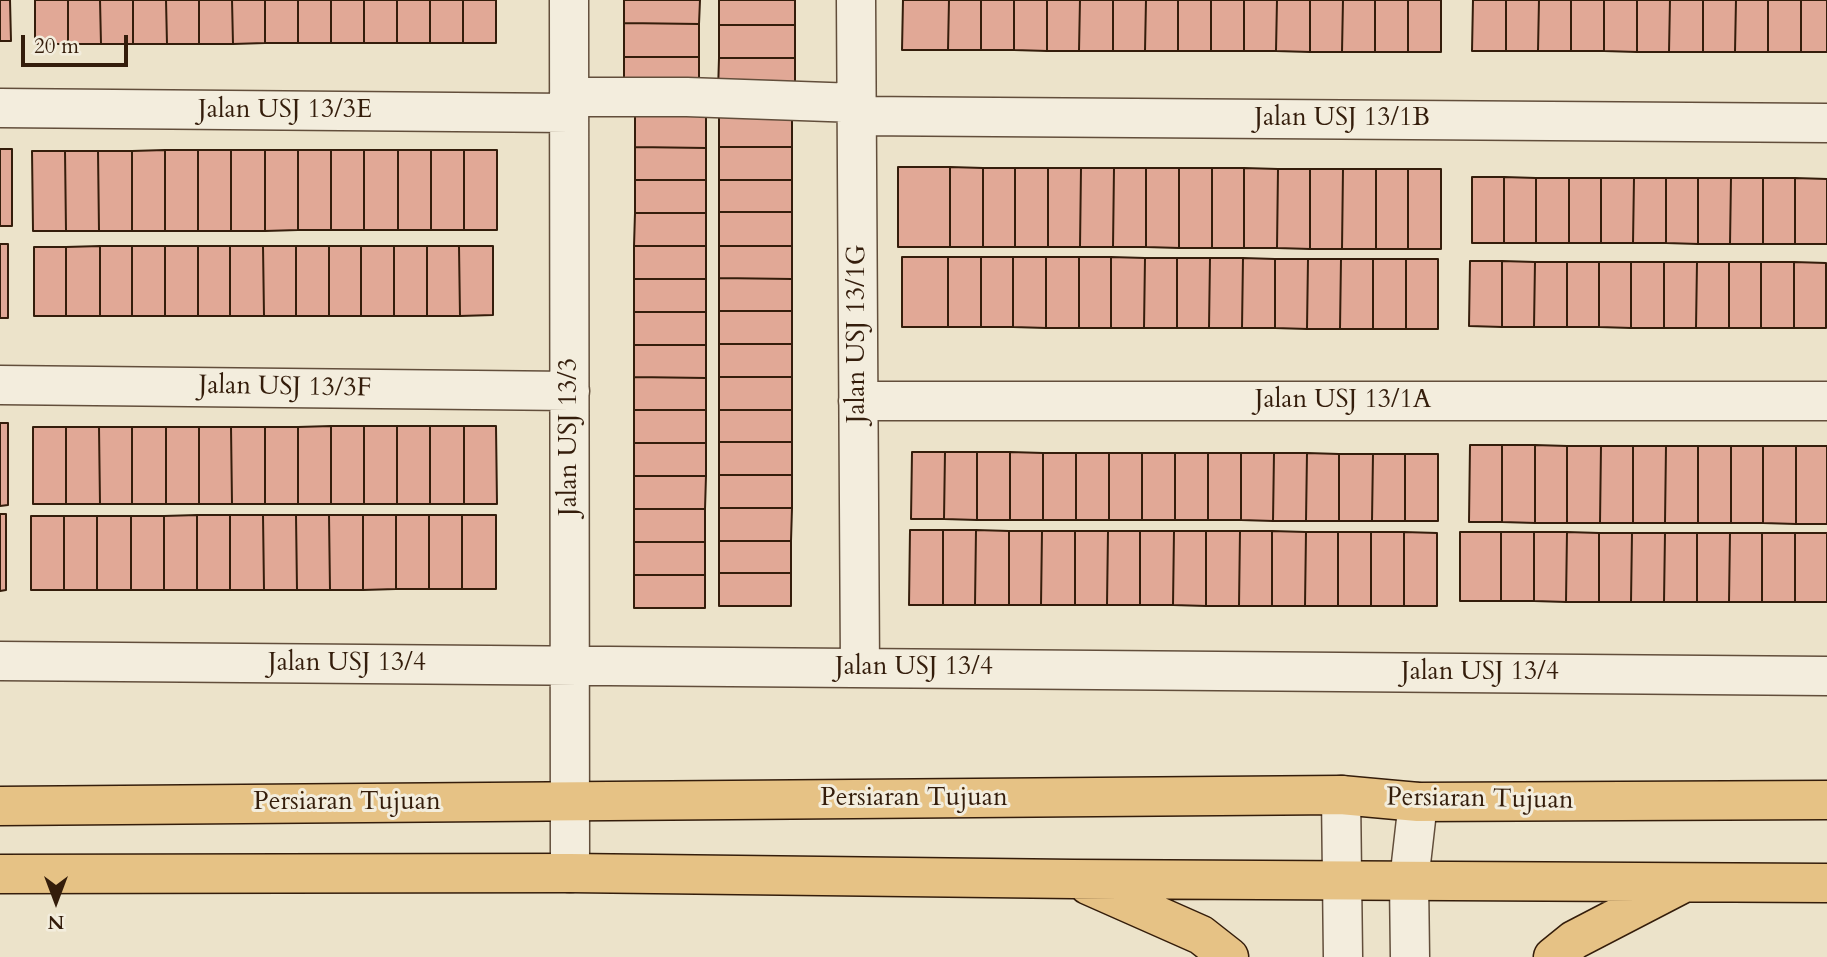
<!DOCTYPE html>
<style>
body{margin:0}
#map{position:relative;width:1827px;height:957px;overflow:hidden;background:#ece3ca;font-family:Cardo,serif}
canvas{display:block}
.north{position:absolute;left:21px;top:866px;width:70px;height:70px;-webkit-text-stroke:5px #f3eddd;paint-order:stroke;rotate:180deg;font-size:19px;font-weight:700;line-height:28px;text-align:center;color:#341d0b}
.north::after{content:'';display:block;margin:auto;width:24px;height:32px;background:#341d0b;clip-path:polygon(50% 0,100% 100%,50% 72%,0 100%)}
.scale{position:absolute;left:21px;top:35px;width:107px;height:32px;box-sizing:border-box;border:4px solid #341d0b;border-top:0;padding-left:9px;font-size:21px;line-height:24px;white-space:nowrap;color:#341d0b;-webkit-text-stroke:5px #f3eddd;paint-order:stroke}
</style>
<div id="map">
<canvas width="1827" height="957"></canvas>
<div class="north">N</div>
<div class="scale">20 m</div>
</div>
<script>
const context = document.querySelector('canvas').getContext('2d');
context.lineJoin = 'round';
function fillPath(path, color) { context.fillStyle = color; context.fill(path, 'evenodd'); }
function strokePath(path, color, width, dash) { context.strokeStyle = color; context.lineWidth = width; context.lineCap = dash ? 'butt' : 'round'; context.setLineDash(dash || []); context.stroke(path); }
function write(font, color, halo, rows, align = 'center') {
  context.font = font + ' Cardo,serif'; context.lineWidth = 6; context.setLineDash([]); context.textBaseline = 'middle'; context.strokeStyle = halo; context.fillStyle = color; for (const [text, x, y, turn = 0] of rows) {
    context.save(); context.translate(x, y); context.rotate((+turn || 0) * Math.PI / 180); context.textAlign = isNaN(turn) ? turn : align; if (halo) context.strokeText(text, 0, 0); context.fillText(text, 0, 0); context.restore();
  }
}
const building = new Path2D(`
 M0,0H10L11,41H0Z
 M35,0H68V44H35Z
 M68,0H100L101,44H68Z
 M100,0H133V44H101Z
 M133,0H166L167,44H133Z
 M166,0H199V44H167Z
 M199,0H232L233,44H199Z
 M232,0H265V43L233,44Z
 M265,0H298V43H265Z
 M298,0H331V43H298Z
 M331,0H364V43H331Z
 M364,0H397V43H364Z
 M397,0H430V43H397Z
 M430,0H463V43H430Z
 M463,0H496V43H463Z
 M624,0H700L699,24L624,23Z
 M719,0H795V25H719Z
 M903,0H949L948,50H902Z
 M949,0H981V50H948Z
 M981,0H1014V50H981Z
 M1014,0H1047V51L1014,50Z
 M1047,0H1080L1079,51H1047Z
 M1080,0H1113V51H1079Z
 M1113,0H1146L1145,51H1113Z
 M1146,0H1178V51H1145Z
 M1178,0H1211V51H1178Z
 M1211,0H1244V51H1211Z
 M1244,0H1277L1276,51H1244Z
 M1277,0H1310V52L1276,51Z
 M1310,0H1343L1342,52H1310Z
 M1343,0H1375V52H1342Z
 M1375,0H1408V52H1375Z
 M1408,0H1441V52H1408Z
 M1473,0H1506V51H1472Z
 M1506,0H1539L1538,51H1506Z
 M1539,0H1571V51H1538Z
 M1571,0H1604V51H1571Z
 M1604,0H1637V52L1604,51Z
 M1637,0H1670L1669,52H1637Z
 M1670,0H1703V52H1669Z
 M1703,0H1736L1735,52H1703Z
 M1736,0H1768V52H1735Z
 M1768,0H1801V52H1768Z
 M1801,0H1827V52H1801Z
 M624,23L699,24V57H624Z
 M719,25H795V58H719Z
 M624,57H699V91H624Z
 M719,58H795V92H718Z
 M635,114H706V148L635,147Z
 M719,114H792V147H719Z
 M635,147L706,148V180H635Z
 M719,147H792V180H719Z
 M0,149H12V226H0Z
 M165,150V231H132V151Z
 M165,150H198V231H165Z
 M198,150H231V231H198Z
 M231,150H265V231H231Z
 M265,150H298V230L265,231Z
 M298,150H331V230H298Z
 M331,150H364V230H331Z
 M364,150H398V230H364Z
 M398,150H431V230H398Z
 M431,150H464V230H431Z
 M464,150H497V230H464Z
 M32,151H65L66,231H33Z
 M65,151H98L99,231H66Z
 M98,151H132V231H99Z
 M898,167H950V247H898Z
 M950,167L983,168V247H950Z
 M983,168H1015V247H983Z
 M1015,168H1048V247H1015Z
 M1048,168H1081L1080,247H1048Z
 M1081,168H1114L1113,247H1080Z
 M1114,168H1146V247H1113Z
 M1146,168H1179V248L1146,247Z
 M1179,168H1212V248H1179Z
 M1212,168H1244V248H1212Z
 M1244,168L1278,169L1277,248H1244Z
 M1278,169H1310V249L1277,248Z
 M1310,169H1343L1342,249H1310Z
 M1343,169H1376V249H1342Z
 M1376,169H1408V249H1376Z
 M1408,169H1441V249H1408Z
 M1472,177H1504V243H1472Z
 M1504,177L1536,178V243H1504Z
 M1536,178H1569V243H1536Z
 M1569,178H1601V243H1569Z
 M1601,178H1634L1633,243H1601Z
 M1634,178H1666V243H1633Z
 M1666,178H1698V244L1666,243Z
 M1698,178H1731L1730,244H1698Z
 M1731,178H1763V244H1730Z
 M1763,178H1795V244H1763Z
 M1795,178L1827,179V244H1795Z
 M635,180H706V213H635Z
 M719,180H792V212H719Z
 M719,212H792V246H719Z
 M635,213H706V246H634Z
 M0,244H8V318H0Z
 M100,246V316H66V247Z
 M100,246H132V316H100Z
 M132,246H165V316H132Z
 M165,246H198V316H165Z
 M198,246H230V316H198Z
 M230,246H263L264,316H230Z
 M263,246H296V316H264Z
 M296,246H329V316H296Z
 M329,246H361V316H329Z
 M361,246H394V316H361Z
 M394,246H427V316H394Z
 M427,246H459L460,316H427Z
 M459,246H493V315L460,316Z
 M634,246H706V279H634Z
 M719,246H792V279L719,278Z
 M34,247H66V316H34Z
 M902,257H948V327H902Z
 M948,257H981V327H948Z
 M981,257H1013V327H981Z
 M1013,257H1046V328L1013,327Z
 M1046,257H1079V328H1046Z
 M1079,257H1111V328H1079Z
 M1111,257L1145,258L1144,328H1111Z
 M1145,258H1177V328H1144Z
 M1177,258H1210L1209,328H1177Z
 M1210,258H1243L1242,328H1209Z
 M1243,258L1275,259V328H1242Z
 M1275,259H1308L1307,329L1275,328Z
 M1308,259H1341L1340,329H1307Z
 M1341,259H1373V329H1340Z
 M1373,259H1406V329H1373Z
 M1406,259H1438V329H1406Z
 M1470,261H1502V327L1469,326Z
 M1502,261L1535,262L1534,327H1502Z
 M1535,262H1567V327H1534Z
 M1567,262H1599V327H1567Z
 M1599,262H1631V328L1599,327Z
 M1631,262H1664V328H1631Z
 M1664,262H1697L1696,328H1664Z
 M1697,262H1729V328H1696Z
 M1729,262H1761V328H1729Z
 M1761,262H1794V328H1761Z
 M1794,262L1826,263V328H1794Z
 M719,278L792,279V311H719Z
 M634,279H706V312H634Z
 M719,311H792V344H719Z
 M634,312H706V345H634Z
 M719,344H792V377H719Z
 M634,345H706V378L634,377Z
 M634,377L706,378V410H634Z
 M719,377H792V410H719Z
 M634,410H706V443H634Z
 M719,410H792V442H719Z
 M0,423H8V505L0,506Z
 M331,426V504H298V427Z
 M331,426H364V504H331Z
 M364,426H397V504H364Z
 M397,426H430V504H397Z
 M430,426H464V504H430Z
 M464,426H496L497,504H464Z
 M33,427H66V504H33Z
 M66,427H99L100,504H66Z
 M99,427H132V504H100Z
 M132,427H166V504H132Z
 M166,427H199V504H166Z
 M199,427H231L232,504H199Z
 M231,427H265V504H232Z
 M265,427H298V504H265Z
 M719,442H792V475H719Z
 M634,443H706V476H634Z
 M1470,445H1502V522H1469Z
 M1502,445H1535V523L1502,522Z
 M1535,445L1567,446V523H1535Z
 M1567,446H1601L1600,523H1567Z
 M1601,446H1633V523H1600Z
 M1633,446H1666L1665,523H1633Z
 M1666,446H1698V523H1665Z
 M1698,446H1731V523H1698Z
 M1731,446H1763V523H1731Z
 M1763,446H1796V524L1763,523Z
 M1796,446H1827V524H1796Z
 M912,452H945L944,519H911Z
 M945,452H977V520L944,519Z
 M977,452H1010V520H977Z
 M1010,452L1043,453V520H1010Z
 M1043,453H1076V520H1043Z
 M1076,453H1109V520H1076Z
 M1109,453H1142V520H1109Z
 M1142,453H1175V520H1142Z
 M1175,453H1208V520H1175Z
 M1208,453H1241V520H1208Z
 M1241,453H1274L1273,521L1241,520Z
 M1274,453H1307L1306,521H1273Z
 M1307,453L1339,454V521H1306Z
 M1339,454H1373L1372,521H1339Z
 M1373,454H1405V521H1372Z
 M1405,454H1438V521H1405Z
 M719,475H792V508H719Z
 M634,476H706L705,509H634Z
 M719,508H792L791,541H719Z
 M634,509H705V542H634Z
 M0,514H6V590L0,591Z
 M197,515V590H164V516Z
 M197,515H230V590H197Z
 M230,515H263L264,590H230Z
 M263,515H296L297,590H264Z
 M296,515H329L330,590H297Z
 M329,515H363V590H330Z
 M363,515H396V589L363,590Z
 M396,515H429V589H396Z
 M429,515H462V589H429Z
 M462,515H496V589H462Z
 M31,516H64V590H31Z
 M64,516H97V590H64Z
 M97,516H131V590H97Z
 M131,516H164V590H131Z
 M910,530H943V605H909Z
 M943,530H976L975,605H943Z
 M976,530L1009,531V605H975Z
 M1009,531H1042L1041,605H1009Z
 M1042,531H1075V605H1041Z
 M1075,531H1108L1107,605H1075Z
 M1108,531H1140V605H1107Z
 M1140,531H1174L1173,605H1140Z
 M1174,531H1206V606L1173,605Z
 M1206,531H1240L1239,606H1206Z
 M1240,531H1272V606H1239Z
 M1272,531L1306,532L1305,606H1272Z
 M1306,532H1338V606H1305Z
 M1338,532H1371V606H1338Z
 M1371,532H1404V606H1371Z
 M1404,532L1437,533V606H1404Z
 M1460,532H1501V601H1460Z
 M1501,532H1534V601H1501Z
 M1534,532H1567L1566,602L1534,601Z
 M1567,532L1599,533V602H1566Z
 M1599,533H1632L1631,602H1599Z
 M1632,533H1665L1664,602H1631Z
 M1665,533H1697V602H1664Z
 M1697,533H1730L1729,602H1697Z
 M1730,533H1762V602H1729Z
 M1762,533H1795V602H1762Z
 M1795,533H1827V602H1795Z
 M719,541H791V573H719Z
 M634,542H705V575H634Z
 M719,573H791V606H719Z
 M634,575H705V608H634Z`);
fillPath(building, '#e1a896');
strokePath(building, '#341d0b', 2);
const minor = new Path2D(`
 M569,0L570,873
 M856,0L860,668
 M569,97H687L857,103
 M0,108L569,113
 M857,116L1827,123
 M0,385L570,391
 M858,401H1827
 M0,661L1827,676
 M1341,795L1343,957
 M1410,957L1409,881L1418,802`);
const major = new Path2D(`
 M0,806L1341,795L1418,802L1827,800
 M0,874L570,873L1074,879L1827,883
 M1088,885L1201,935L1229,957
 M1553,957L1574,940L1680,885`);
strokePath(minor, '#624e3b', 41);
strokePath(major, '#341d0b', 41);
strokePath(minor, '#f3eddd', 38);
strokePath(major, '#e6c285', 38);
write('26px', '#341d0b', '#f3eddd', [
 ["Jalan USJ 13/3E",285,111],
 ["Jalan USJ 13/1B",1342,119],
 ["Jalan USJ 13/1G",858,334,-90],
 ["Jalan USJ 13/3F",285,388,1],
 ["Jalan USJ 13/1A",1343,401],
 ["Jalan USJ 13/3",570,437,-90],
 ["Jalan USJ 13/4",347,664],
 ["Jalan USJ 13/4",914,668],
 ["Jalan USJ 13/4",1480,673],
 ["Persiaran Tujuan",914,799],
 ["Persiaran Tujuan",1480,800,1],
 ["Persiaran Tujuan",347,803]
]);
</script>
